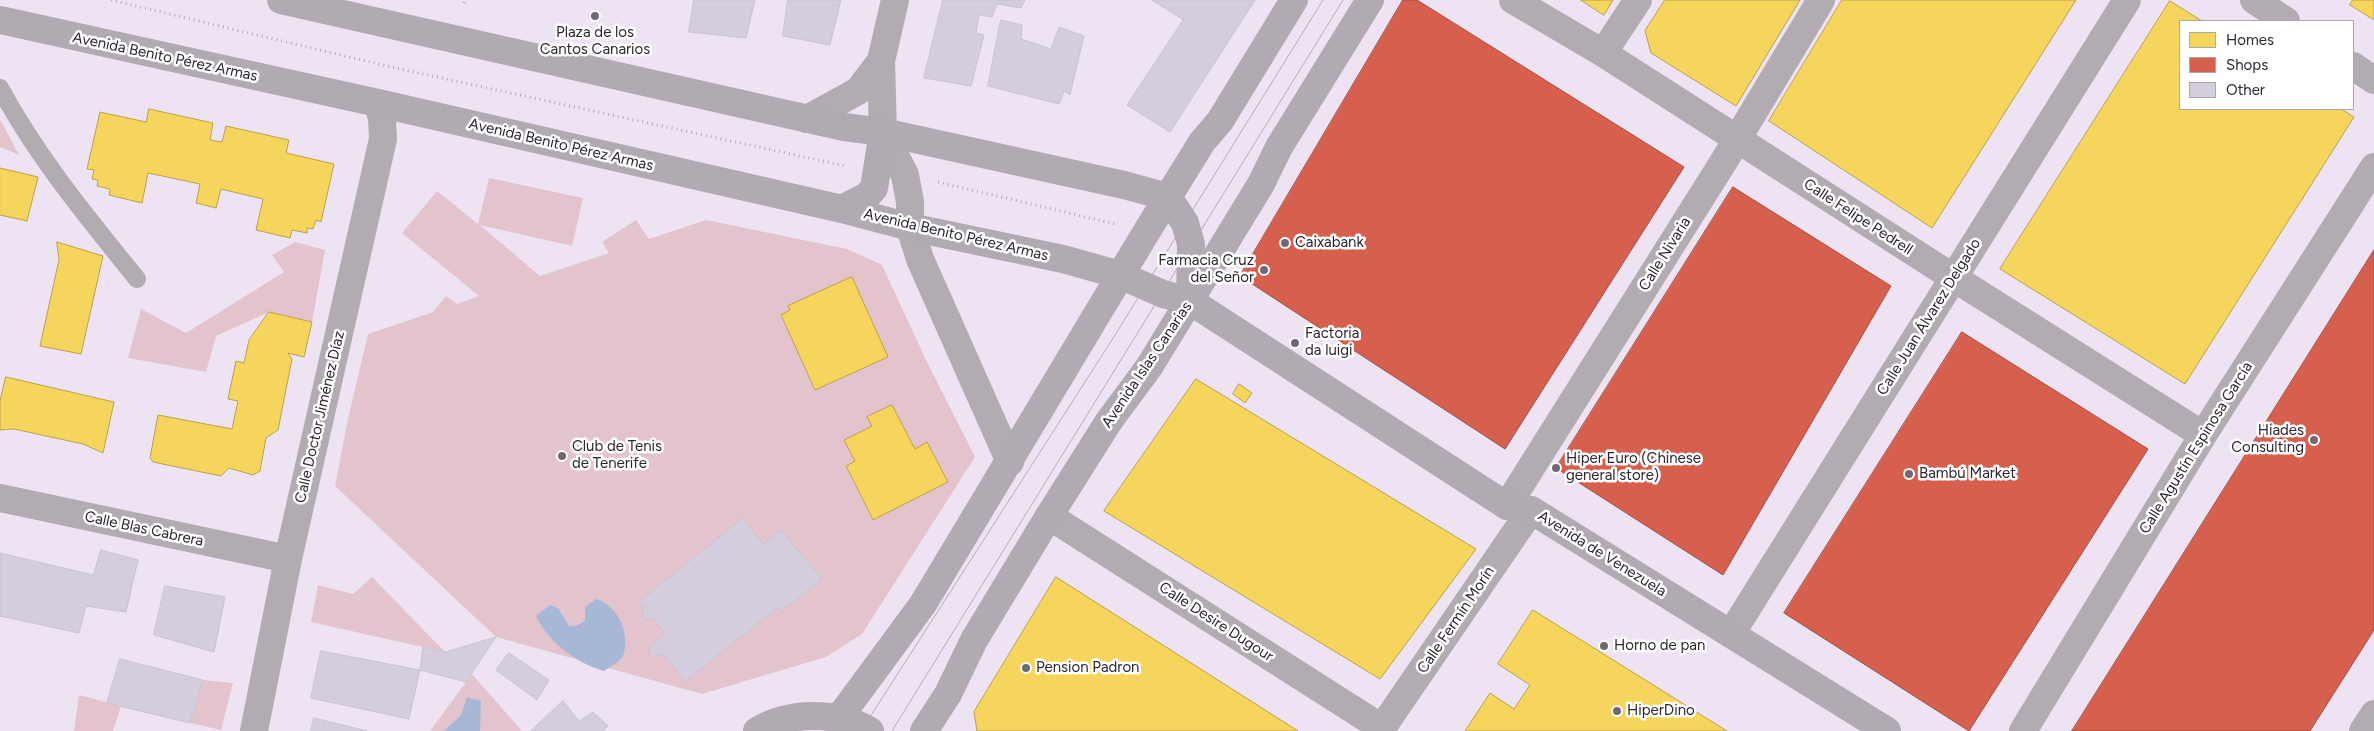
<!DOCTYPE html>
<meta charset="utf-8">
<style>
body{margin:0}
#map{position:relative;width:2374px;height:731px;overflow:hidden;background:#eee3f3;font-family:Figtree,sans-serif}
canvas{display:block}
.legend{position:absolute;left:2179px;top:20px;width:175px;height:90px;box-sizing:border-box;background:#fff;border:1px solid #aba8ac;margin:0;padding:6px 9px;list-style:none;font-size:15px;color:#2d2630}
.legend li{display:flex;align-items:center;gap:10px;height:25px}
.legend b{width:25px;border:1px solid #aba8ac}
</style>
<div id="map">
<canvas width="2374" height="731"></canvas>
<ul class="legend">
<li><b style="height:14px;background:#f6d55c"></b>Homes</li>
<li><b style="height:14px;background:#d6604d"></b>Shops</li>
<li><b style="height:14px;background:#d3cddd"></b>Other</li>
</ul>
</div>
<script>
const context = document.querySelector('canvas').getContext('2d');
context.lineJoin = 'round';
function fillPath(path, color) { context.fillStyle = color; context.fill(path, 'evenodd'); }
function strokePath(path, color, width, dash) { context.strokeStyle = color; context.lineWidth = width; context.lineCap = dash ? 'butt' : 'round'; context.setLineDash(dash || []); context.stroke(path); }
function write(font, color, halo, rows, align = 'center') {
  context.font = font + ' Figtree,sans-serif'; context.lineWidth = 5; context.setLineDash([]); context.textBaseline = 'middle'; context.strokeStyle = halo; context.fillStyle = color; for (const [text, x, y, turn = 0] of rows) {
    context.save(); context.translate(x, y); context.rotate((+turn || 0) * Math.PI / 180); context.textAlign = isNaN(turn) ? turn : align; if (halo) context.strokeText(text, 0, 0); context.fillText(text, 0, 0); context.restore();
  }
}
fillPath(new Path2D(`
 M0,119L19,155L0,147Z
 M489,178L583,198L572,246L480,225L540,276L609,253L602,242L636,220L649,239L706,220L847,249L882,265L927,362L975,457L862,634L826,657L702,694L496,637L335,486L348,419L368,334L433,312L446,296L457,304L479,296L402,233L437,191L478,224Z
 M295,242L325,250L312,322L269,312L216,336L206,372L128,358L141,309L186,333L284,272L272,255Z
 M372,577L445,652L311,622L318,585L353,594Z
 M472,674L522,731H430Z
 M203,680L233,683L221,730L190,723Z
 M79,695L121,706L113,731H74Z`), '#e4c4cc');
fillPath(new Path2D(`
 M596,599C617,605 630,632 624,653C622,661 611,666 604,671C576,663 548,642 536,616L550,605L558,608L569,626H576L585,621V607Z
 M467,697L481,701L480,731H444L461,715Z`), '#a7b8d6');
const homes = new Path2D(`
 M1581,0H1613L1604,15Z
 M1665,0H1800L1736,106L1651,53L1645,31Z
 M1842,0H2076L1932,228L1769,121Z
 M2353,0H2374V20L2350,5Z
 M2170,1L2202,21H2180V109H2341L2354,117L2185,384L2000,269Z
 M149,109L213,123L210,140L222,142L226,126L289,140L286,153L334,164L321,222L316,220L313,229L307,228V233L292,230L290,238L256,230L263,199L221,189L216,208L196,203L200,184L148,173L142,203L109,195L110,189L97,186L98,180L92,179L94,170L87,169L100,112L146,122Z
 M0,168L38,177L27,221L0,215Z
 M57,242L103,256L81,354L40,346L59,260Z
 M852,277L888,357L815,390L781,315L790,310L788,306Z
 M269,312L312,322L304,357L288,353L292,359L278,430L266,438L260,471L253,475L229,468L221,476L153,462L150,458L158,415L232,429L238,401L228,399L236,361L244,363L249,340Z
 M6,377L114,402L103,453L83,444L14,429L0,430V401Z
 M1196,379L1476,549L1380,679L1104,511Z
 M1239,384L1252,393L1245,403L1233,394Z
 M892,405L915,449L927,442L948,482L873,520L846,466L855,461L844,440L872,426L867,417Z
 M1056,577L1298,731H977L974,712Z
 M1533,610L1727,731H1465L1490,693L1514,709L1530,685L1498,664Z`);
fillPath(homes, '#f6d55c');
strokePath(homes, '#baa04f', 1);
const shops = new Path2D(`
 M1403,0H1417L1684,167L1505,449L1240,276Z
 M1733,187L1891,286L1723,575L1556,468Z
 M2374,250V630L2310,731H2072Z
 M1962,332L2148,449L1969,731L1784,613Z`);
fillPath(shops, '#d6604d');
strokePath(shops, '#a34f44', 1);
const building = new Path2D(`
 M694,0H755L746,38L689,32Z
 M788,0H841L830,45L783,36Z
 M943,0H1025L1021,8L997,4L992,17L979,15L976,33L984,35L971,86L924,78Z
 M1152,0H1255L1170,132L1127,105L1183,20Z
 M1001,20L1022,25L1021,39L1051,49L1059,27L1084,36L1070,95L1064,91L1059,104L988,86Z
 M743,518L763,544L781,530L822,579L781,612L777,608L685,682L662,653L654,657L649,653L650,646L665,634L653,618L647,620L643,617L642,611L644,608L639,602Z
 M101,550L138,560L126,612L86,606L79,633L0,616V553L93,575Z
 M165,586L225,597L214,652L154,635Z
 M496,637L466,682L420,670L423,647L445,652Z
 M321,651L420,670L409,719L311,698Z
 M509,653L549,680L537,700L496,670Z
 M120,659L203,680L190,723L107,703Z
 M563,701L579,721L593,712L608,726L603,731H531Z
 M314,718L367,731H311Z`);
fillPath(building, '#d3cddd');
strokePath(building, '#c8c3cf', 1);
strokePath(new Path2D(`
 M111,0L391,67L846,166
 M464,3L465,0
 M938,182L1115,224`), '#b2abb2', 3, [1, 4]);
strokePath(new Path2D(`
 M0,88C38,158 87,217 137,279`), '#b2abb2', 18);
strokePath(new Path2D(`
 M895,0L881,61L883,132L905,175L910,202V227L920,259L1010,462
 M1513,0L1603,53L1954,278L2203,435
 M2254,0L2286,21
 M1603,53L1638,0
 M2353,66L2374,80
 M807,119L858,91L881,61
 M0,498L288,559
 M1507,506L1724,161L1821,0
 M1049,516L1382,728
 M1731,634L2127,0
 M254,731L288,559L383,139L382,119L378,103
 M1380,731L1531,510
 M2023,731L2203,435L2374,167
 M2363,731L2374,714`), '#b2abb2', 28);
strokePath(new Path2D(`
 M281,0L844,127L883,132L1124,185L1168,197
 M0,20L378,103L842,209L910,227L1063,259L1120,275L1163,294L1190,301L1507,506L1531,510L1887,731
 M1168,197L1185,223L1191,244L1190,300
 M842,209L867,196L874,188L883,132
 M839,718L923,604L1147,231L1202,142L1220,121L1294,0
 M757,731C790,711 837,711 870,731
 M924,731L948,694L974,640L1049,516L1109,421L1149,367L1261,184L1279,147L1370,0`), '#b2aab2', 28);
strokePath(new Path2D(`
 M861,731L1110,343L1323,0
 M892,731L1343,0`), '#b3acb6', 1);
for (const [x, y, r, color] of [
 [595,16,5,"#716874"],
 [1285,243,5,"#716874"],
 [1264,270,5,"#716874"],
 [1295,343,5,"#716874"],
 [2314,440,5,"#716874"],
 [562,456,5,"#716874"],
 [1556,468,5,"#716874"],
 [1909,474,5,"#716874"],
 [1604,646,5,"#716874"],
 [1026,668,5,"#716874"],
 [1617,711,5,"#716874"]
]) { const dot = new Path2D(); dot.arc(x, y, r, 0, 2 * Math.PI); context.fillStyle = color; context.fill(dot); strokePath(dot, '#fff', 2); }
write('15px', '#2d2630', '#fff', [
 ["Plaza de los",595,33,"center"],
 ["Cantos Canarios",595,50,"center"],
 ["Caixabank",1295,243],
 ["Farmacia Cruz",1254,261,"right"],
 ["del Señor",1254,278,"right"],
 ["Factoria",1305,334],
 ["da luigi",1305,351],
 ["Hiades",2304,431,"right"],
 ["Consulting",2304,448,"right"],
 ["Club de Tenis",572,447],
 ["de Tenerife",572,464],
 ["Hiper Euro (Chinese",1566,459],
 ["general store)",1566,476],
 ["Bambú Market",1919,474],
 ["Horno de pan",1614,646],
 ["Pension Padron",1036,668],
 ["HiperDino",1627,711]
], 'left');
write('15px', '#2d2630', '#fff', [
 ["Avenida Benito Pérez Armas",165,57,12],
 ["Avenida Benito Pérez Armas",561,145,13],
 ["Calle Felipe Pedrell",1858,217,33],
 ["Avenida Benito Pérez Armas",956,235,13],
 ["Calle Nivaria",1665,254,-58],
 ["Calle Juan Álvarez Delgado",1929,317,-58],
 ["Avenida Islas Canarias",1147,365,-56],
 ["Calle Doctor Jiménez Díaz",320,417,-77],
 ["Calle Agustín Espinosa García",2196,448,-58],
 ["Calle Blas Cabrera",144,529,12],
 ["Avenida de Venezuela",1602,554,32],
 ["Calle Fermín Morín",1456,620,-56],
 ["Calle Desire Dugour",1216,622,33]
]);
</script>
